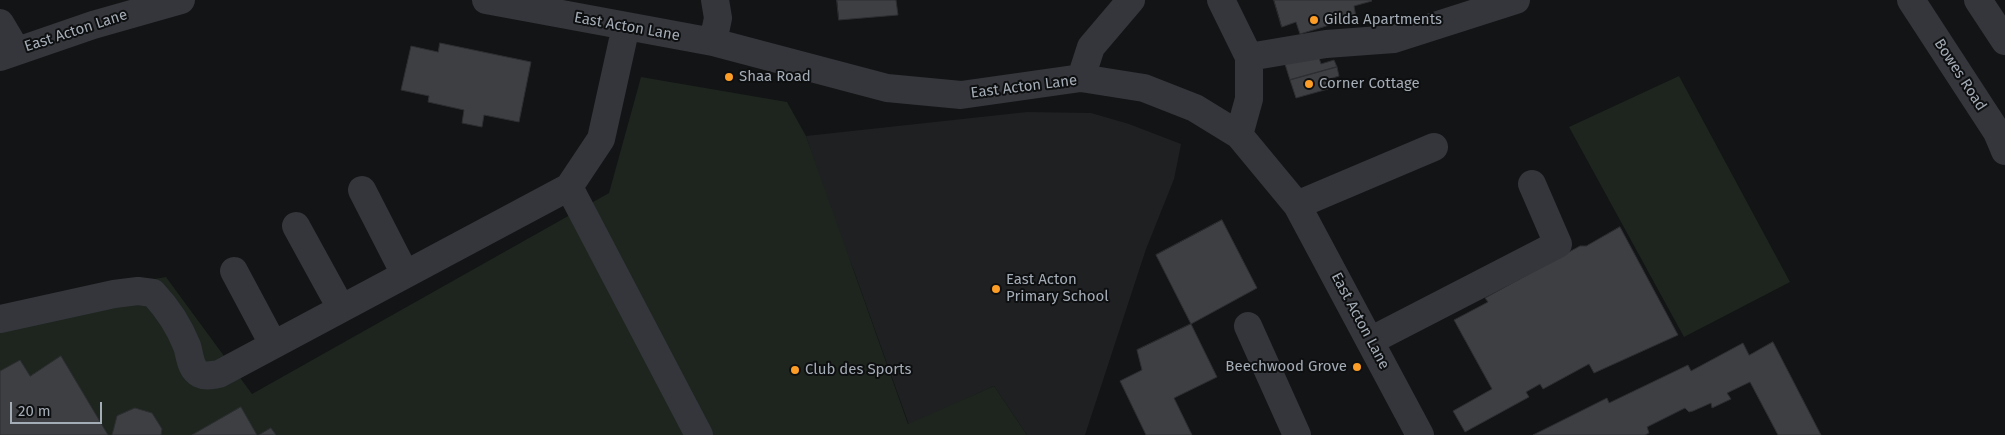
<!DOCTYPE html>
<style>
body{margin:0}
#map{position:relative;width:2005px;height:435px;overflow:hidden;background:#131415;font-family:"Fira Sans",sans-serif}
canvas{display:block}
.scale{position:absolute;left:10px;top:402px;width:92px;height:22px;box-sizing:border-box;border:2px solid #a4acb6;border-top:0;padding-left:6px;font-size:15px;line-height:18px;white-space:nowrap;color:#a4acb6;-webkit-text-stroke:4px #0e0f10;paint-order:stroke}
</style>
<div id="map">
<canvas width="2005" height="435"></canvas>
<div class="scale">20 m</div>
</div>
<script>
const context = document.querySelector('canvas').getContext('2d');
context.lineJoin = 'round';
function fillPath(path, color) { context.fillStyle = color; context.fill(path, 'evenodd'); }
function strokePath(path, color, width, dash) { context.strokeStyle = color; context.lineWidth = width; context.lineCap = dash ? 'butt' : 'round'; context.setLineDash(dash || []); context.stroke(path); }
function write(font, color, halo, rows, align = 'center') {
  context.font = font + ' "Fira Sans",sans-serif'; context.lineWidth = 4; context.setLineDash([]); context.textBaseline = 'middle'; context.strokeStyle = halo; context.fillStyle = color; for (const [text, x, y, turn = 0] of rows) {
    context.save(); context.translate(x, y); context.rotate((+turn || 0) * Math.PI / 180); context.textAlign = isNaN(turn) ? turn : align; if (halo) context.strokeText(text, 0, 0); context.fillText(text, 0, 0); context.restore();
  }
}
fillPath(new Path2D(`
 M1027,112L1091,113L1129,124L1181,144L1174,179L1146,249L1085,435H1027L994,386L909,425L854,271L836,226L806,136Z`), '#1f2022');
fillPath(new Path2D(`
 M1679,76L1790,282L1684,337L1569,127Z
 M641,77L787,102L806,136L908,424L994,386L1027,435H0V305L166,277L252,394L609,193Z`), '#1d251e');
const building = new Path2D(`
 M837,0H896L898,15L839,20Z
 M1274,0H1371L1372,1L1354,6L1356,17L1300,34L1296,22L1282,27Z
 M440,43L531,62L519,122L484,115L482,127L462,123L464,110L428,102L429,96L401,90L411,46L438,52Z
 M1317,52L1321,64L1334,60L1337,67L1290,80L1284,61Z
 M1337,67L1339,76L1326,80L1328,89L1296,98L1290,80Z
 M1222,220L1257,288L1191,324L1156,255Z
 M1620,227L1678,335L1594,373L1589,364L1543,389L1540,384L1526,392L1529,397L1465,432L1453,411L1492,389L1454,320L1488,302L1485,298L1580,246H1586Z
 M1191,324L1217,377L1174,398L1192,435H1146L1120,381L1142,370L1137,350Z
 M1773,342L1821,435H1778L1750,382L1727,393L1731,399L1712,408L1711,403L1693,411L1689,412L1685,408L1647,427L1649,433L1645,435H1533L1607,398L1609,403L1688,365L1691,371L1743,343L1749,355Z
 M61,356L108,435H0V371L20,360L30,376Z
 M241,407L257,435H192Z
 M135,408L152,413L162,429L161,435H112L117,416Z
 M271,428L276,435H259Z`);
fillPath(building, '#3d3f42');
strokePath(building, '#2d2e31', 1);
strokePath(new Path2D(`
 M486,0L713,42L887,88L961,95L1081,78L1144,88L1195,108L1239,135L1297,205L1420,435
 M1221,0L1249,57V99L1239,135
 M1911,0L1997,132L2005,151
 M1978,0L2005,41
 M0,23L16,50
 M713,42L718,18L715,0
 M0,57L93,25L181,0
 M1249,57L1326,44L1394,39L1516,0
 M1081,78L1091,47L1131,0
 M569,187L699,435
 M362,190L405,274
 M1297,205L1434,147
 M296,226L341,308
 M234,271L273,344
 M0,319L114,294L138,291L153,293C168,309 179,326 187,346C190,355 190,369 200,374C206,377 212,375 219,374L569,187L601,139L626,26
 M1248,326L1297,435
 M1370,341L1558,244L1532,184`), '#34363b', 28);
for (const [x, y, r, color] of [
 [1314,20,5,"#fb9d26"],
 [729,77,5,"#fb9d26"],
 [1309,84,5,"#fb9d26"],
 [996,289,5,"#fb9d26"],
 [1357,367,5,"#fb9d26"],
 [795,370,5,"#fb9d26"]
]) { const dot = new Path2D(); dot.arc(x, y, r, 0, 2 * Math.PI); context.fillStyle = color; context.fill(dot); strokePath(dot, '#0e0f10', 2); }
write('15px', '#a4acb6', '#0e0f10', [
 ["Gilda Apartments",1324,20],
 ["Shaa Road",739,77],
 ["Corner Cottage",1319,84],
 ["East Acton",1006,280],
 ["Primary School",1006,297],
 ["Beechwood Grove",1347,367,"right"],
 ["Club des Sports",805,370]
], 'left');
write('15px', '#a4acb6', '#0e0f10', [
 ["East Acton Lane",627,27,10],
 ["East Acton Lane",76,31,-18],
 ["Bowes Road",1960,75,57],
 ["East Acton Lane",1024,87,-7],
 ["East Acton Lane",1360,321,62]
]);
</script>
